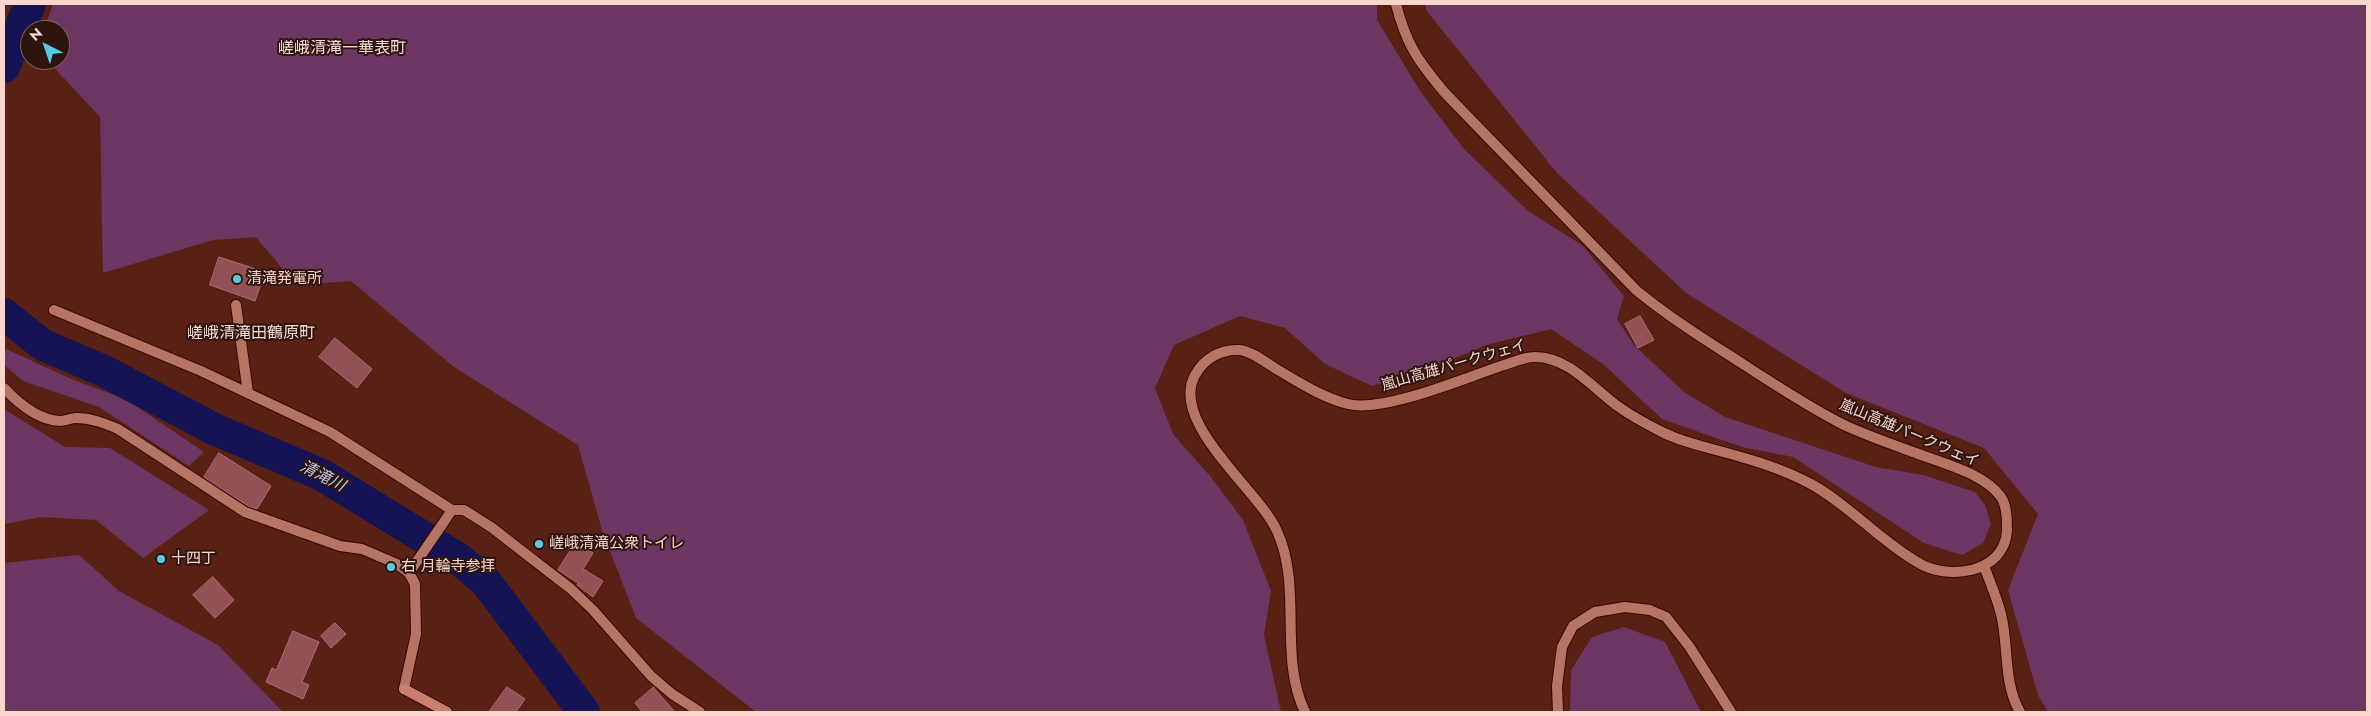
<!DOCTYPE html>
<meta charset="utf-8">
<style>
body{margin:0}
#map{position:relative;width:2371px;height:716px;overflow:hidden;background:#582114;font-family:Jost,sans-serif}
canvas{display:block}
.frame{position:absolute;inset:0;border:5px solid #fbd6cd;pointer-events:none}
.north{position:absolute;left:20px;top:20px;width:50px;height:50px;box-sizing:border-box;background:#2d140e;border:1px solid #7f625a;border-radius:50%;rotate:319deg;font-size:14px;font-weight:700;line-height:20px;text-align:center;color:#fbd6cd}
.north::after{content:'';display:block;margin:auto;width:18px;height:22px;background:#57c9e2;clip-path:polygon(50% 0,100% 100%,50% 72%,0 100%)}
</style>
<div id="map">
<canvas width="2371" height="716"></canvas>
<div class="frame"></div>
<div class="north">N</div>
</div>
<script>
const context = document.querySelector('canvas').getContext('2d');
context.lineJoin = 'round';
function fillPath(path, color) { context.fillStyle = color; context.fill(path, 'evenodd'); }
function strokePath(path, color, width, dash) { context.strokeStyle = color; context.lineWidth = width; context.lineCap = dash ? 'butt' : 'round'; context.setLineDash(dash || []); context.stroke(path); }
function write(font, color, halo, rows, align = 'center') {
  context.font = font + ' Jost,"Noto Sans JP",sans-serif'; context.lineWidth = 4; context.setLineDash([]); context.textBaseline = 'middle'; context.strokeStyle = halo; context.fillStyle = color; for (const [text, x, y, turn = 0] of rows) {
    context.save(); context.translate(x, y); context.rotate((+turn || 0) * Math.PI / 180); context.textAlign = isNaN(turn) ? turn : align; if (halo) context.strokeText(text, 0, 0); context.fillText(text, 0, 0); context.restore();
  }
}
fillPath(new Path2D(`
 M53,4H1377V20L1420,91L1464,149L1528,211L1582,245L1624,296L1617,319L1634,345L1684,392L1725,417L1876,467L1923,475L1975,492L1985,505L1991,524L1983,543L1962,555L1924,543L1793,457L1742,447L1662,419L1603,364L1551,329L1486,345L1422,372L1372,386L1325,364L1285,328L1240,316L1174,345L1155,388L1173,434L1210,476L1243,520L1271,591L1264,635L1281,712H756L636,618L602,530L578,445L454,367L351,281L296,285L256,237L213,240L103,273L100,117L47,60H60V30H44Z
 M1426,4H2367V712H2048L2038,695L2008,590L2038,514L1984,448L1846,393L1686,293L1557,173L1426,10Z
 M4,348L69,378L127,400L204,452L189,466L99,407L23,381L4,365Z
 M4,409L65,447L110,448L209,510L143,558L96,520L41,517L4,524Z
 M79,555L119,591L218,645L283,712H4V563Z
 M1624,627L1665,642L1701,712H1570L1571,670L1592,637Z`), '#6c3662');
strokePath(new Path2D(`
 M4,67L30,4
 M4,314L43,345L104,371L214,429L322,475L459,559L486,582L584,712`), '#141354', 32);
const building = new Path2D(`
 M219,257L265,272L255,301L210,285Z
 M1640,316L1654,340L1638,348L1625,324Z
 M335,338L372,369L357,388L319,357Z
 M219,453L271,486L257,509L248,506L204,477Z
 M576,542L593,553L583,569L603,581L593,597L577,585L578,583L558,570Z
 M213,577L234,600L215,618L193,595Z
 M335,623L346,634L331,648L321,636Z
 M293,631L319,642L302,682L309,685L303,699L266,682L272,668L276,670Z
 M507,687L525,699L516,712H489Z
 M654,687V688L675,712H642L635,703Z`);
fillPath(building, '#915157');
strokePath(building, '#ae6b71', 1);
const service = new Path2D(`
 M236,305L248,393`);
const minor = new Path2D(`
 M54,310L201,371L330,432L452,510H464L491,527L571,589L593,610L651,676L672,694L700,712
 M4,388C18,403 38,420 60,421C65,421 71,418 76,418C91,418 104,423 118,429L245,512L340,546L362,549L397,564L409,573L415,584L416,634L404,689
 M1984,566C1990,582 1997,598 2001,614C2009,646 2003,683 2020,712
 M409,573L452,510`);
const tertiary = new Path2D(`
 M1305,712C1278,656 1303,588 1277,531C1259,490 1169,423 1195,375C1204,359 1220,349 1239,350C1252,351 1266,363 1278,370C1300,383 1323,398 1348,404C1383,413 1465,378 1501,366C1511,363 1524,357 1534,357C1567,356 1592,387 1616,405C1630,415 1646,424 1662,432C1677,440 1695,444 1712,449C1746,458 1779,467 1811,484C1849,505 1879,540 1917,562C1947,581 2004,574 2007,531C2007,520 2007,506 2001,497C1984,473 1941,463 1916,453C1891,444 1865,435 1842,424C1803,404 1766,379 1729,355C1697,335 1665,314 1636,290L1445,93C1418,61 1406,44 1396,4
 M1558,712L1557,686L1562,647L1573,626L1595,612L1625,607L1650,610L1666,617L1689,646L1731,712`);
const secondary = new Path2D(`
 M404,689L447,712`);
strokePath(service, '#3b0500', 12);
strokePath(minor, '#3b0500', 12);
strokePath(tertiary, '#3b0500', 12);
strokePath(secondary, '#3b0500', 12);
strokePath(service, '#b57565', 10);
strokePath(minor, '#b57565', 10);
strokePath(tertiary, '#b57565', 10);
strokePath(secondary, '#ca7f6c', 10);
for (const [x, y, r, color] of [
 [237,279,5,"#57c9e2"],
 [539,544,5,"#57c9e2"],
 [161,559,5,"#57c9e2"],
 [391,567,5,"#57c9e2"]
]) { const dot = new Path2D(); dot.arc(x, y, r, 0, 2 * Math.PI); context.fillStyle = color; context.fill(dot); strokePath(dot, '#2d140e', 2); }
write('15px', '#fbd6cd', '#2d140e', [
 ["清滝発電所",247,279],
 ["嵯峨清滝公衆トイレ",549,544],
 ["十四丁",171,559],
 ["右 月輪寺参拝",401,567]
], 'left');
write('15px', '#fbd6cd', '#2d140e', [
 ["嵐山高雄パークウェイ",1454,366,-16],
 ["嵐山高雄パークウェイ",1909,434,23]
]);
write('16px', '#f9dbd4', '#2d140e', [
 ["嵯峨清滝一華表町",342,49],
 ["嵯峨清滝田鶴原町",251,334]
]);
write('italic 16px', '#c1cbf3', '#2d140e', [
 ["清滝川",322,477,27]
]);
</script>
